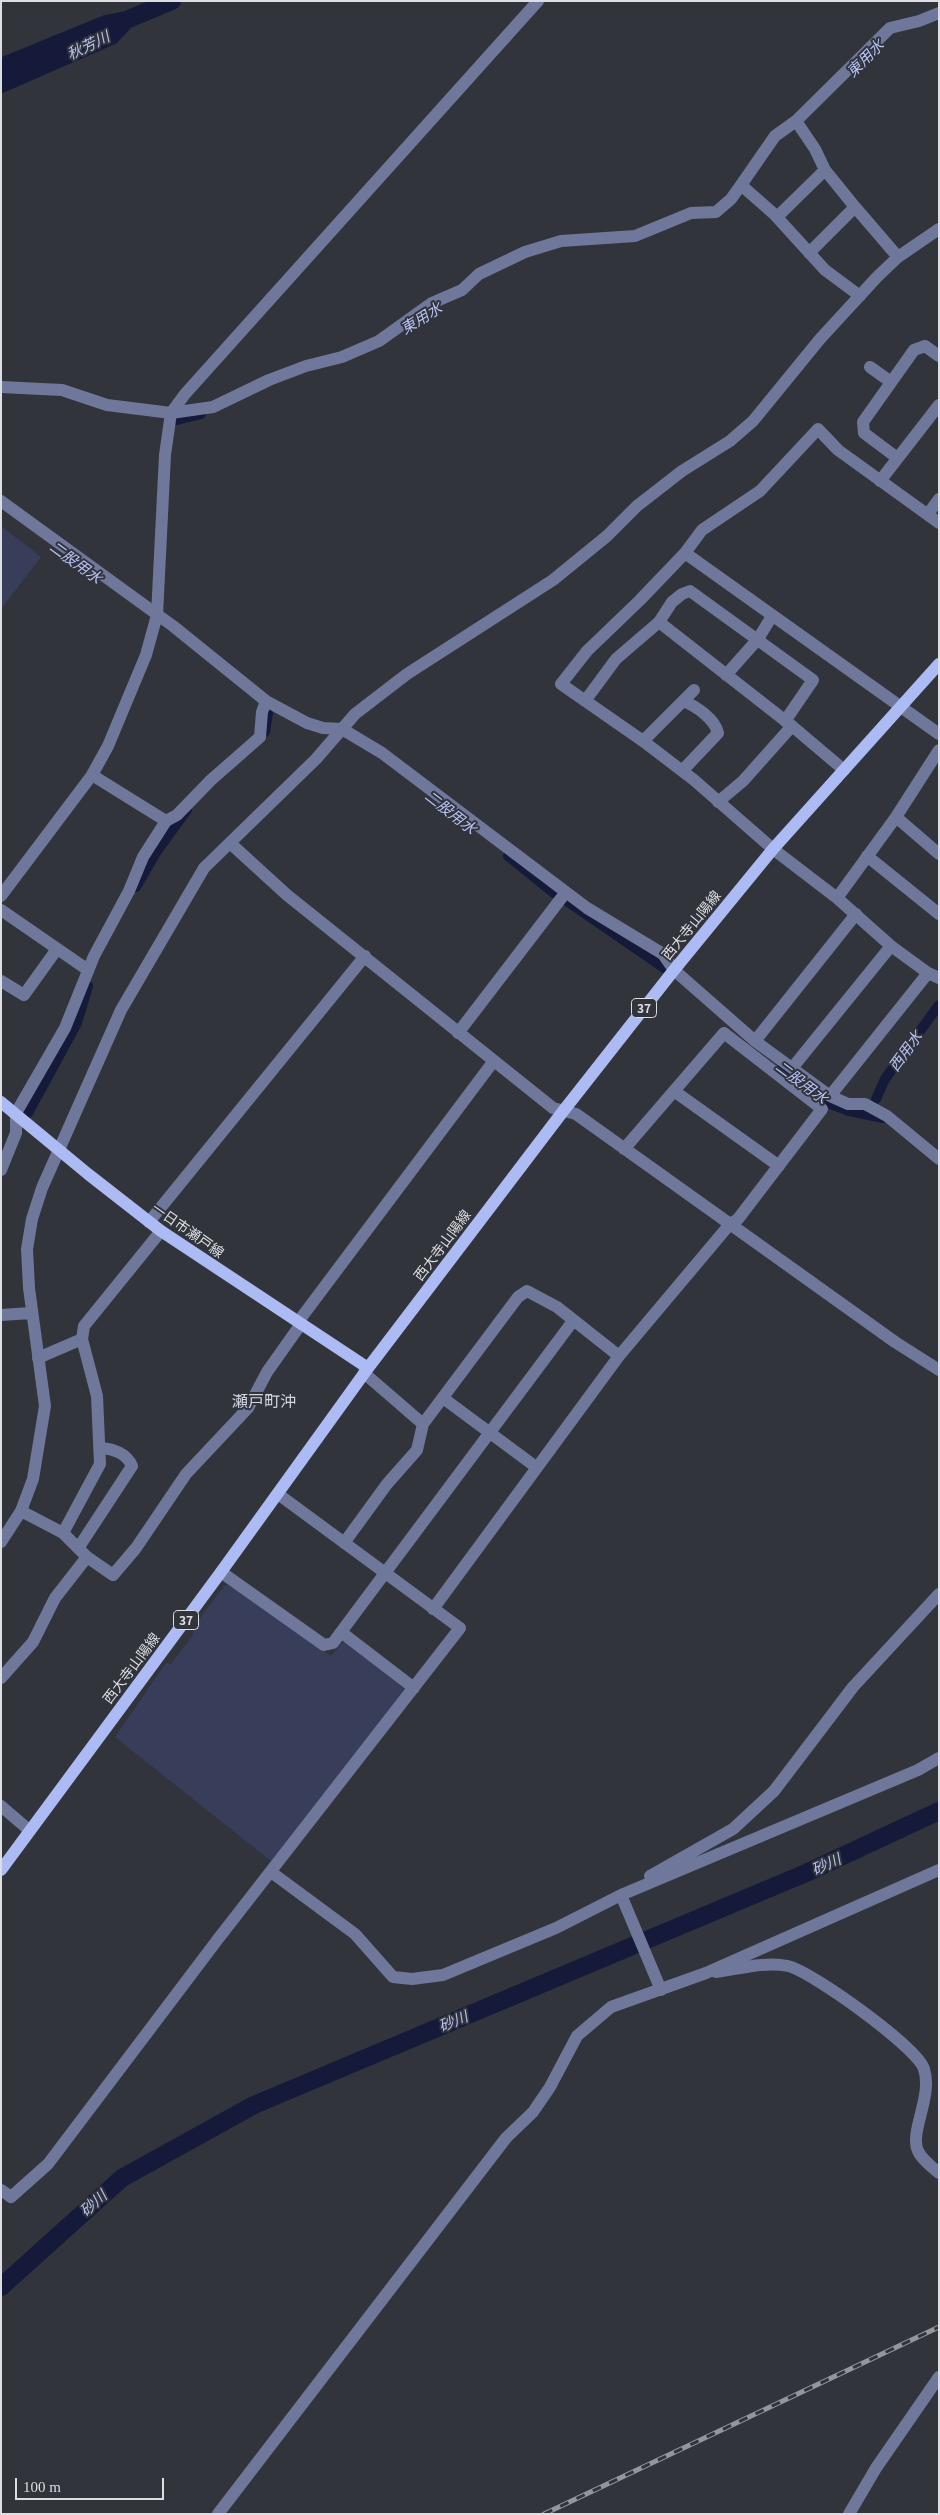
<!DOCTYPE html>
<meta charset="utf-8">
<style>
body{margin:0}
#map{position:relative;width:940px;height:2515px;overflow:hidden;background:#32343c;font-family:Georgia,serif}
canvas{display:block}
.frame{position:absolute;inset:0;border:2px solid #dcdee3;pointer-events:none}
.scale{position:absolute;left:15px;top:2478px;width:149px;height:22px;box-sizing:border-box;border:2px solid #dcdee3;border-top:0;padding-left:6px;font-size:15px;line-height:18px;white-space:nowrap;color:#dcdee3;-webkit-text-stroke:4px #32343c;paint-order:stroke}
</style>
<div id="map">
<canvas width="940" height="2515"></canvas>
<div class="frame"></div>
<div class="scale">100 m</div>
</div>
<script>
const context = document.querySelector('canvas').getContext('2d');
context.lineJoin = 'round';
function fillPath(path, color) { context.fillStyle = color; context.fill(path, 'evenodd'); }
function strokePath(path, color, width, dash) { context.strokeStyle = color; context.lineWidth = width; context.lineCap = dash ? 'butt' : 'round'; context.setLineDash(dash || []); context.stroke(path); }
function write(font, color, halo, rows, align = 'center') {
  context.font = font + ' Georgia,"Noto Sans JP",serif'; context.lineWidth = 4; context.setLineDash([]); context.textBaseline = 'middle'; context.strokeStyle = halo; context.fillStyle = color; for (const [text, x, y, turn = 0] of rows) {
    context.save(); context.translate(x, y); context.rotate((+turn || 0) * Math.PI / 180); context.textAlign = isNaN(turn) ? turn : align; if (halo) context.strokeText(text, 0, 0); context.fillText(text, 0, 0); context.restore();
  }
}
fillPath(new Path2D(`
 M1,526L41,557L1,609Z
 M232,1585L331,1656L342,1643L347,1642L405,1690L271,1861L115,1737L166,1663L171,1664L193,1635L194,1626L224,1586Z`), '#383e5a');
strokePath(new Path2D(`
 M177,420L201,414
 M265,732L269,707
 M508,856L554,893
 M136,887L157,851L187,810
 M568,902L664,968
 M782,1068L831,1104L849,1111L883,1118
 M876,1099L885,1079L939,1005
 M28,1113L77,1023L88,986`), '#151a3a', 10);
strokePath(new Path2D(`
 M1,67L106,24L126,20
 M1,84L111,36L126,20L172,1
 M1,2287L122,2178L254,2105L806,1873L939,1811`), '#151a3a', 18);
strokePath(new Path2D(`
 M741,185L775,136L796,121L890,28L919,21L939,13
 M855,207L898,257
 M777,217L825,170L815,149L796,121
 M809,253L855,207L825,170
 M870,367L891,382
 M1,387L62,390L107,405L171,413L213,407L269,380L306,366L342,357L379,341L432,303L462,290L479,274L525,252L561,241L635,236L691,213L716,212L731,199L741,185L774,214L825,270L860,296
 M896,457L864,433L863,422L914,350L925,346L939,356
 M880,481L939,405
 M1,501L173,626L266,701L307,723L323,728L342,729L382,753L587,908L663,954L674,970L755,1041L830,1096L848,1104H865L887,1116L939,1159
 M928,514L939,499
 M939,523L838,450L818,429L760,491L702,530L685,553L640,600L587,651L561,684L643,741L694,780L773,849L837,898L891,946L928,973L939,978
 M685,553L939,734
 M659,622L792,726L844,770
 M726,675L758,639L772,616
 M585,701L616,659L659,622L672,602L682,594L690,591L813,680L785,721
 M643,741L694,690
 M682,771L718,733C715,719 696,706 683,701
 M92,775L166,821
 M718,802L743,781L792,726
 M896,817L939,854
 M230,843L287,895L553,1108L576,1114L730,1224L619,1356L433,1609
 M867,856L939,914
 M1,896L92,775L108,746L146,655L157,615L165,455L171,413L185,394L538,1
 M837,898L896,817L939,750
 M1,910L88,970
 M1,981L24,995L57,949
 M458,1033L566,892
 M755,1041L856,914
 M793,1067L891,946
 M674,1091L779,1166
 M830,1096L928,973
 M624,1149L724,1033L822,1109L738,1219L730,1224L895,1342L939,1370
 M1,1170L16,1133V1113L65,1028L94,956L129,891L143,857L166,821L177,815L211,780L260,737L262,712L266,701
 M149,1222L365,956
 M1,1315L31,1313
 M298,1322L493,1062
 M38,1358L82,1339
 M364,1373L423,1424
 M443,1398L536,1467
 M21,1511L63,1533L87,1557L113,1575L136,1548L186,1474L248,1408L267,1372L301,1324
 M63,1533L100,1464L97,1396L82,1339L84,1326L161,1231
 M1,1542L21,1511L33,1479L45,1406L29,1288L27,1249L32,1219L42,1188L121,1010L204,868L316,759L355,714L407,674L553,580L607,536L637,506L682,471L730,441L753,421L820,339L877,277L898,257L939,229
 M344,1543L387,1484L417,1450L423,1424L518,1297L527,1291L557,1307L619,1356
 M79,1547L132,1466C127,1454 114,1449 101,1448
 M221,1572L324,1645L333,1643L341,1632L414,1688
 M341,1632L573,1321
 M1,1678L33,1642L55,1598L87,1557
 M1,1806L29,1830
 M271,1872L355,1934L393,1977L412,1979L443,1975L556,1928L621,1895L918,1770L939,1758
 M650,1876L733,1829L774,1791L853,1687L939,1594
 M621,1895L661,1990
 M716,1972C738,1969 766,1961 788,1966C811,1971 917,2047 924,2069C933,2097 909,2132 918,2151C922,2160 931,2166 939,2173
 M1,2190L11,2197L48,2164L218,1939L460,1628L278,1494
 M218,2514L506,2138L533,2112L550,2087L577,2036L611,2007L706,1973L939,1870
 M849,2514L876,2468L939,2377`), '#6f789a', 12);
strokePath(new Path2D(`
 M1,1102L88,1174L161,1231L368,1368
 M1,1870L221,1572L368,1368L564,1110L674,970L773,849L939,664`), '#adbbf4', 12);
const rail = new Path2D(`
 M544,2514L939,2327`);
strokePath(rail, '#94969d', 5);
strokePath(rail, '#32343c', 3, [9]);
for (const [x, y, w] of [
 [644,1008,25],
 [186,1620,25]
]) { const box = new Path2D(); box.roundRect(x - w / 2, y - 9.5, w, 19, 4); context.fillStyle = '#32343c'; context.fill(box); strokePath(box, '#dcdee3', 1); }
write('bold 12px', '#dcdee3', null, [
 ["37",644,1008],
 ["37",186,1620]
]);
write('14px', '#dcdee3', '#32343c', [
 ["西大寺山陽線",691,925,-51],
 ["一日市瀬戸線",188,1230,35],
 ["西大寺山陽線",442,1245,-53],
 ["西大寺山陽線",131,1668,-53]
]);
write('italic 15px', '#b6c2f5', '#32343c', [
 ["秋芳川",88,45,-26],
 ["東用水",865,58,-45],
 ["東用水",421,318,-32],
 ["二股用水",76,562,36],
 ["二股用水",451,812,38],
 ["西用水",905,1051,-54],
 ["二股用水",802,1082,37],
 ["砂川",826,1864,-25],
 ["砂川",453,2021,-23],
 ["砂川",93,2203,-42]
]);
write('16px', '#d3d6e1', '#32343c', [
 ["瀬戸町沖",264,1401]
]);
</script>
